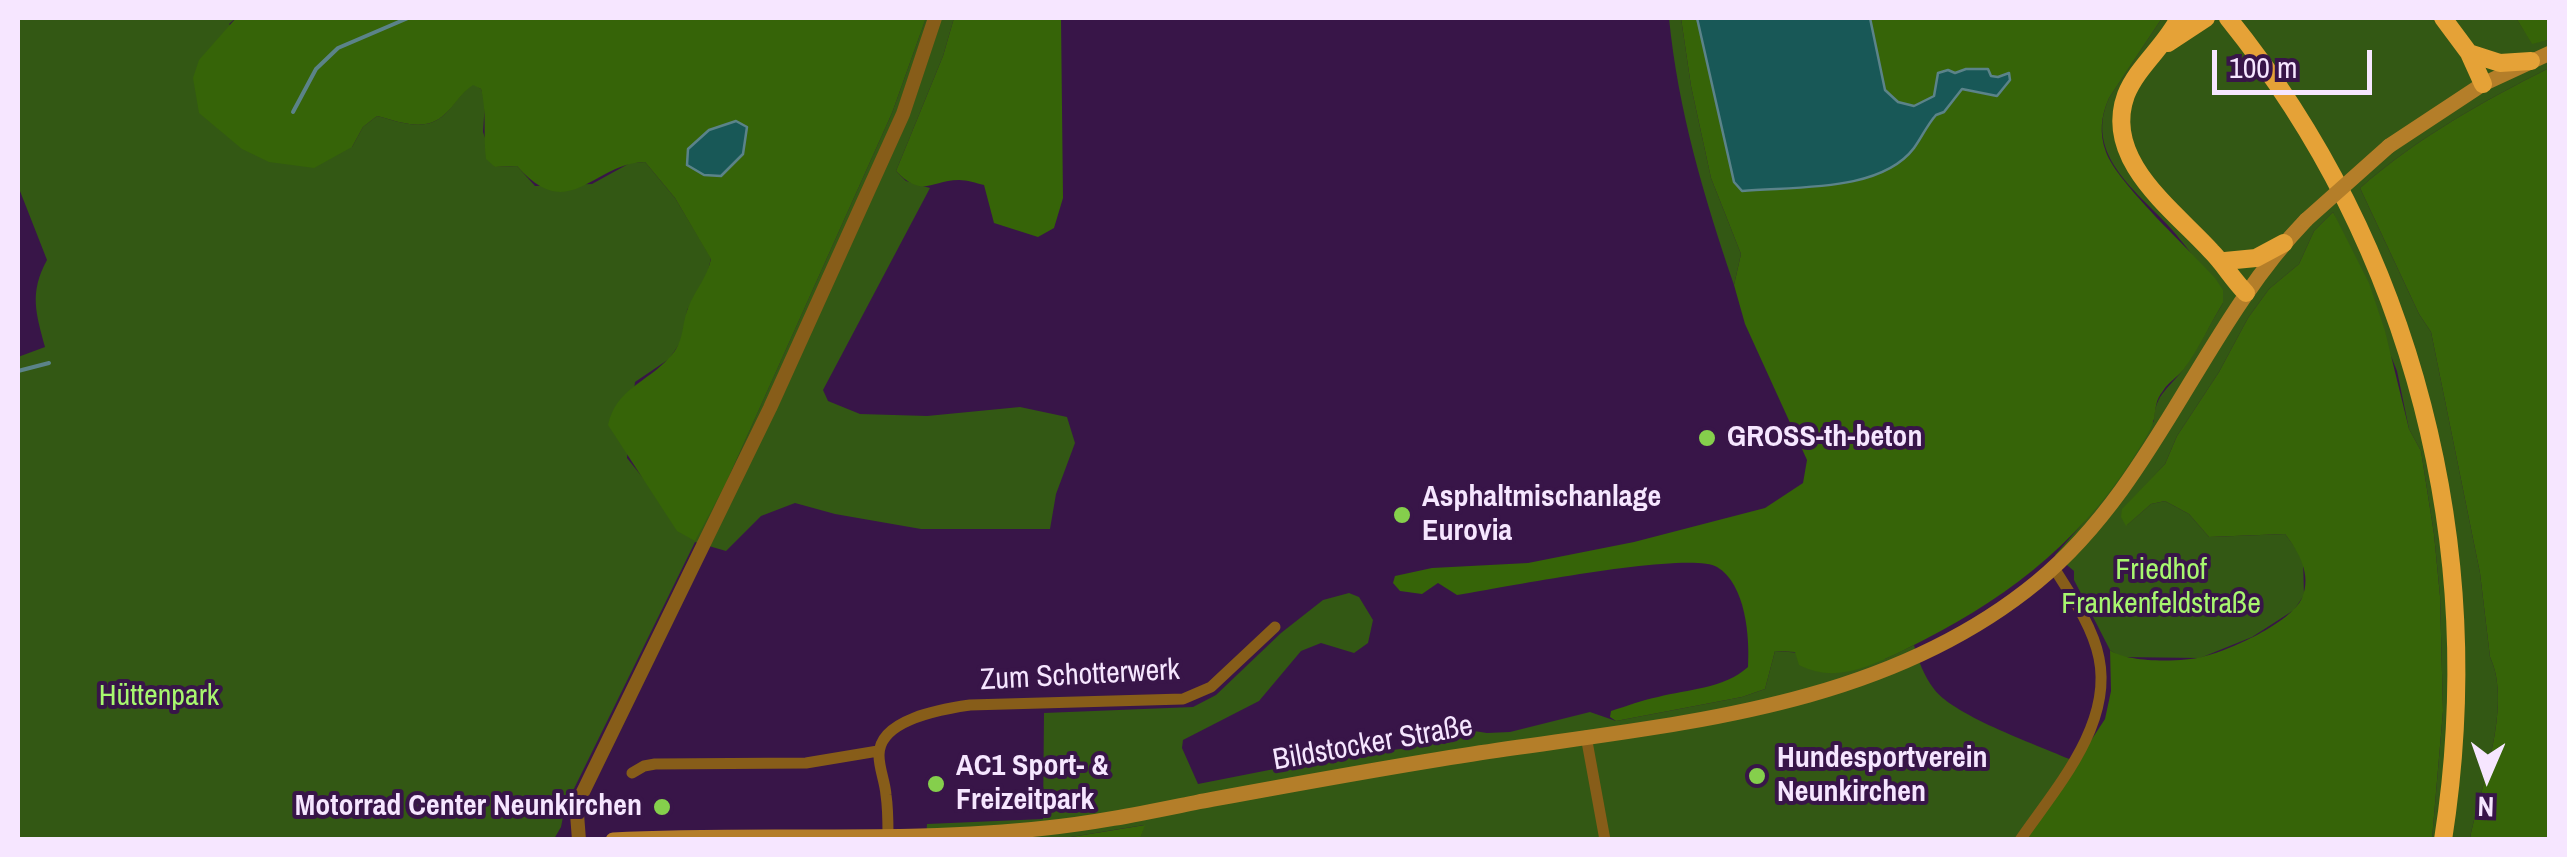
<!DOCTYPE html>
<meta charset="utf-8">
<style>
body{margin:0}
#map{position:relative;width:2567px;height:857px;overflow:hidden;background:#381548;font-family:"Archivo Narrow",sans-serif}
canvas{display:block}
.frame{position:absolute;inset:0;border:20px solid #f6e6ff;pointer-events:none}
.north{position:absolute;left:2437px;top:727px;width:100px;height:100px;-webkit-text-stroke:8px #381548;paint-order:stroke;rotate:182deg;font-size:28px;font-weight:700;line-height:40px;text-align:center;color:#f6e6ff}
.north::after{content:'';display:block;margin:auto;width:35px;height:45px;background:#f6e6ff;clip-path:polygon(50% 0,100% 100%,50% 72%,0 100%)}
.scale{position:absolute;left:2212px;top:50px;width:160px;height:45px;box-sizing:border-box;border:5px solid #f6e6ff;border-top:0;padding-left:12px;font-size:30px;line-height:35px;white-space:nowrap;color:#f6e6ff;-webkit-text-stroke:8px #381548;paint-order:stroke}
</style>
<div id="map">
<canvas width="2567" height="857"></canvas>
<div class="frame"></div>
<div class="north">N</div>
<div class="scale">100 m</div>
</div>
<script>
const context = document.querySelector('canvas').getContext('2d');
context.lineJoin = 'round';
function fillPath(path, color) { context.fillStyle = color; context.fill(path, 'evenodd'); }
function strokePath(path, color, width, dash) { context.strokeStyle = color; context.lineWidth = width; context.lineCap = dash ? 'butt' : 'round'; context.setLineDash(dash || []); context.stroke(path); }
function write(font, color, halo, rows, align = 'center') {
  context.font = font + ' "Archivo Narrow",sans-serif'; context.lineWidth = 8; context.setLineDash([]); context.textBaseline = 'middle'; context.strokeStyle = halo; context.fillStyle = color; for (const [text, x, y, turn = 0] of rows) {
    context.save(); context.translate(x, y); context.rotate((+turn || 0) * Math.PI / 180); context.textAlign = isNaN(turn) ? turn : align; if (halo) context.strokeText(text, 0, 0); context.fillText(text, 0, 0); context.restore();
  }
}
fillPath(new Path2D(`
 M18,18H236L229,24L352,147L363,127L377,116C400,122 426,133 445,114C456,103 461,93 473,84L481,89L485,102L483,132L495,167L517,166L535,186L592,184L630,163L645,162L675,198L711,258L707,275L687,310L684,337L669,359L635,382L627,458L647,483L727,481L892,113L926,18H954L943,56L896,171L906,181L930,188L823,390L828,401L860,414L927,416L1020,407L1067,417L1075,443L1056,494L1050,529H921L835,514L795,503L761,516L726,551L695,542L565,807L561,827L554,839H18V357L45,347C36,313 29,293 47,260L18,186Z
 M1669,18H1681L1691,86L1711,178L1741,254L1734,285C1704,197 1678,110 1669,18Z
 M2162,18H2516L2532,43L2549,40V68C2482,102 2417,138 2360,188L2419,314L2431,332L2480,573L2490,657C2513,706 2480,789 2470,839H2432L2443,711L2440,596L2434,534L2421,451L2409,429L2397,371L2333,212L2314,231L2299,264L2269,289L2248,318L2219,372L2177,436L2165,464L2123,509L2127,525L2151,504L2165,501L2189,514L2209,537L2285,534L2303,558L2304,595L2294,610L2252,637L2200,658L2120,657L2110,650L2074,580V571L2055,555L2084,522L2154,421C2154,394 2171,387 2185,367C2199,347 2210,324 2223,303C2210,283 2198,261 2183,243C2151,199 2080,162 2109,98Z
 M1349,593L1359,597L1373,620L1368,643L1354,653L1321,643L1301,651L1259,701L1183,740L1182,748L1198,784L1325,759L1415,747L1441,726L1487,733L1510,732L1590,712L1616,721L1742,697L1765,689L1775,651L1885,659L1914,645C1918,660 1924,676 1934,689C1955,717 2041,746 2076,762L2026,839H1140L1144,825L1059,839L926,840L927,824L1043,819L1044,713L1193,707L1216,695L1281,633L1323,600Z`), '#335814');
fillPath(new Path2D(`
 M236,18H926L892,113L727,481L695,541L677,531L608,425C616,389 646,383 669,358C685,342 681,326 688,308C695,290 707,278 711,259L675,198L645,162C592,163 570,226 517,166L495,167L486,159C483,136 487,111 481,89L473,85C461,93 456,104 445,114C426,133 400,122 377,116L363,127L352,147L314,168L269,162L242,149L199,113L193,78L199,60Z
 M954,18H1061L1063,198L1054,228L1038,237L994,223L984,185C976,183 967,180 959,180C931,180 923,199 896,171L943,56Z
 M1681,18H2162L2109,98C2101,116 2099,133 2106,152C2117,183 2190,250 2215,278L2223,290V303C2210,324 2199,349 2184,369C2178,377 2168,382 2163,391C2155,401 2156,408 2154,419C2151,432 2139,448 2132,460C2075,548 2000,603 1906,649C1871,666 1836,684 1799,665L1795,652L1775,651L1765,689L1742,697L1616,721L1610,717L1611,711C1627,706 1642,700 1658,697C1688,689 1724,689 1748,667C1750,638 1746,584 1717,567C1689,550 1501,588 1457,595L1438,583L1422,594L1400,591L1393,583L1395,576L1432,568L1528,563L1634,542L1765,508L1803,483L1807,460L1745,324L1734,285L1741,254L1711,178L1691,86Z
 M2516,18H2549V40L2532,44Z
 M2549,68V839H2470C2480,789 2513,706 2490,657L2480,573L2431,332L2419,314L2360,188C2417,138 2482,102 2549,68Z
 M2333,212L2369,283L2385,331L2409,429L2421,451L2434,534L2440,596L2443,711L2432,839L2026,840L2105,719L2111,691L2110,650C2127,663 2181,662 2202,657C2228,651 2291,623 2302,598C2312,575 2299,552 2285,534L2209,537L2189,514L2165,501L2151,504L2126,526L2121,517L2122,509L2165,464L2177,436L2219,372L2248,318L2269,289L2299,264L2314,231Z
 M1145,825L1140,839H1059Z`), '#366408');
const water = new Path2D(`
 M1697,18H1870L1885,90L1898,102L1914,106L1934,96L1938,73L1948,70L1955,73L1966,69H1988L1991,76L1998,77L2009,73L2010,80L1997,96L1962,89L1944,112L1936,115C1927,125 1922,137 1914,148C1880,193 1793,186 1742,191L1734,182Z
 M736,121L747,127L743,154L721,176L704,175L687,165L688,149L709,130Z`);
fillPath(water, '#185857');
strokePath(water, '#5b8389', 2.5);
strokePath(new Path2D(`
 M293,112L316,69L338,48L408,18
 M18,371L49,363`), '#5b8389', 4);
strokePath(new Path2D(`
 M1586,736L1605,840
 M632,773L644,766L655,764L806,763L878,751
 M888,835C888,821 888,808 886,795C885,781 879,769 879,755C879,719 942,709 970,705L1183,699L1211,687L1275,627
 M2020,840C2055,789 2113,725 2099,658C2093,627 2071,595 2054,568`), '#875d19', 11);
strokePath(new Path2D(`
 M579,840L577,814L582,794L770,408L903,114L935,18`), '#875d19', 14);
strokePath(new Path2D(`
 M2389,146L2483,84L2550,53
 M613,840C757,832 903,844 1046,828C1097,823 1148,812 1198,802C1290,785 1381,768 1473,754C1667,724 1879,712 2037,582C2156,484 2201,329 2306,220`), '#b47e29', 15);
strokePath(new Path2D(`
 M2179,18C2165,46 2137,67 2126,95C2102,160 2174,210 2211,251C2224,264 2233,280 2246,293
 M2228,18C2414,249 2489,547 2443,840
 M2443,18L2469,53L2483,84
 M2168,43L2206,18
 M2469,53L2500,63L2531,61
 M2225,261L2256,258L2284,243`), '#e5a237', 18);
strokePath(new Path2D(`
 M2306,220L2389,146`), '#b47e29', 15);
for (const [x, y, r, color] of [
 [1707,438,10,"#85cf4c"],
 [1402,515,10,"#85cf4c"],
 [1757,776,10,"#85cf4c"],
 [936,784,10,"#85cf4c"],
 [662,807,10,"#85cf4c"]
]) { const dot = new Path2D(); dot.arc(x, y, r, 0, 2 * Math.PI); context.fillStyle = color; context.fill(dot); strokePath(dot, '#381548', 4); }
write('bold 30px', '#f6e6ff', '#381548', [
 ["GROSS-th-beton",1727,438],
 ["Asphaltmischanlage",1422,498],
 ["Eurovia",1422,532],
 ["Hundesportverein",1777,759],
 ["Neunkirchen",1777,793],
 ["AC1 Sport- &",956,767],
 ["Freizeitpark",956,801],
 ["Motorrad Center Neunkirchen",642,807,"right"]
], 'left');
write('30px', '#a8f76f', '#381548', [
 ["Friedhof",2161,571],
 ["Frankenfeldstraße",2161,605],
 ["Hüttenpark",159,697]
]);
write('30px', '#f6e6ff', '#381548', [
 ["Zum Schotterwerk",1080,676,-3],
 ["Bildstocker Straße",1373,744,-10]
]);
</script>
